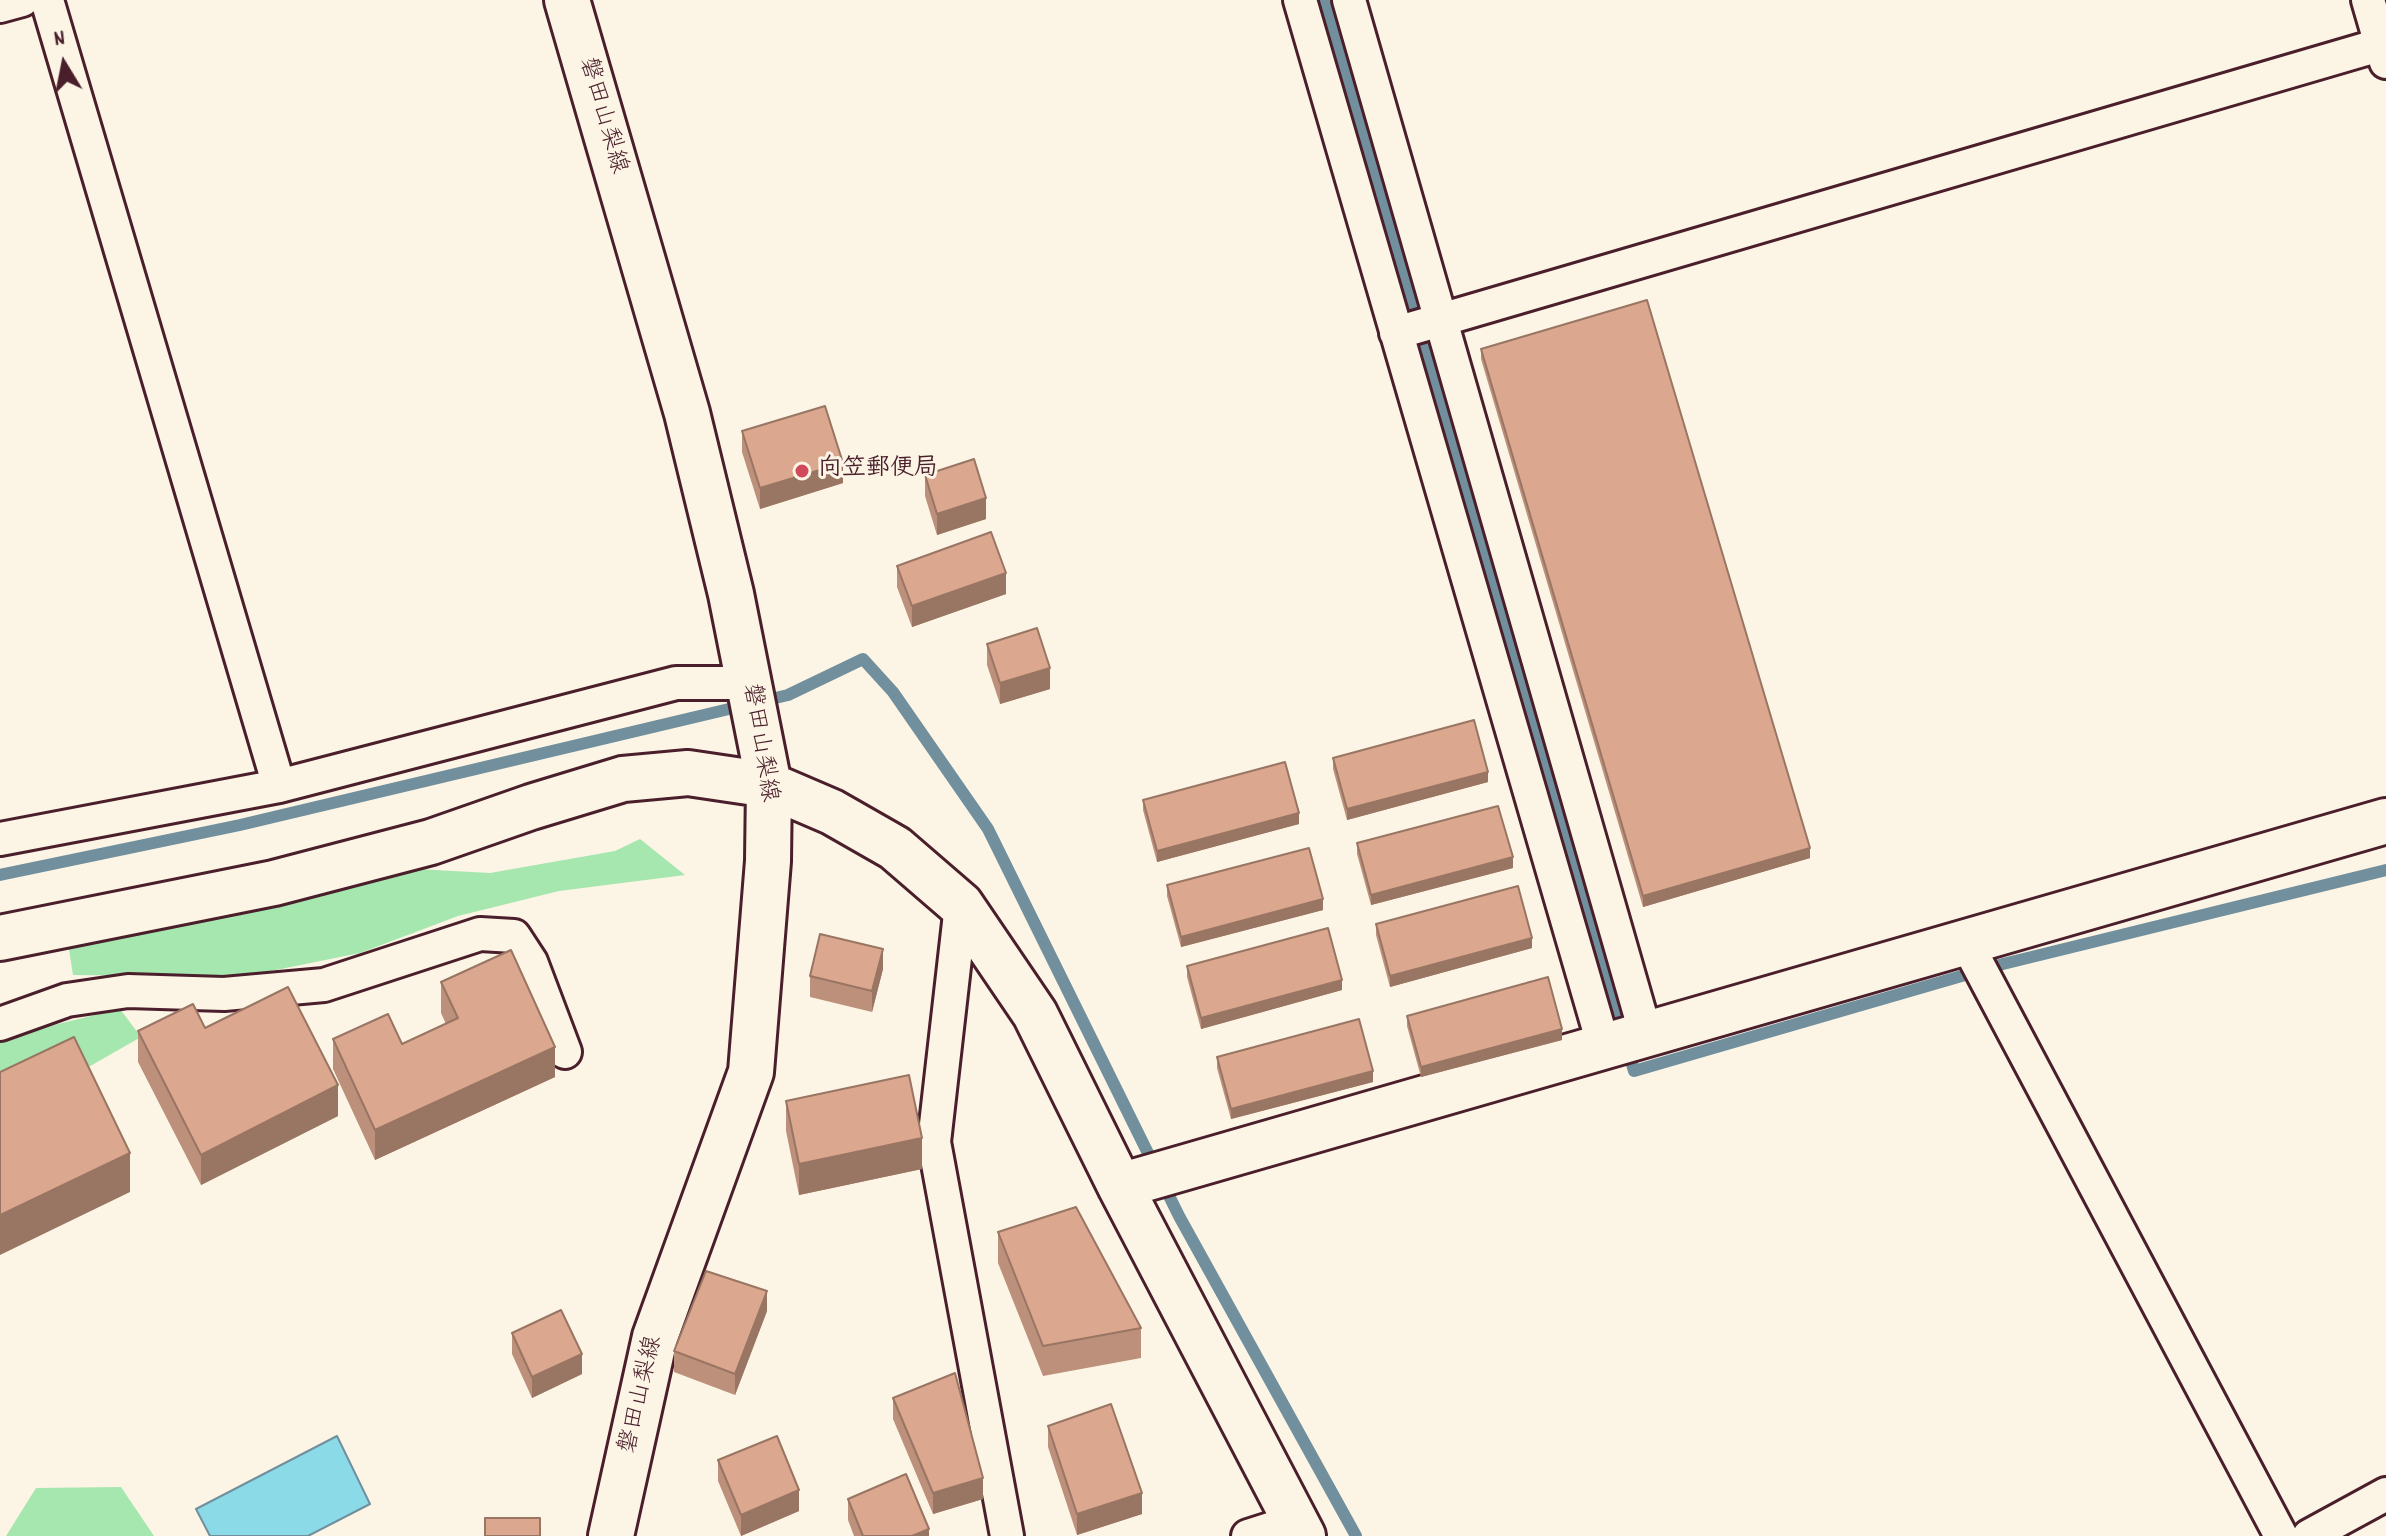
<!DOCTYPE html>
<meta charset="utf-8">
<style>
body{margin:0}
#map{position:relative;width:2386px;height:1536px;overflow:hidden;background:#fcf5e5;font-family:Dekko,sans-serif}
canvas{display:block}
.north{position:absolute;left:24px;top:24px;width:80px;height:80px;-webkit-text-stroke:6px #fcf5e5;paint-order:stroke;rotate:350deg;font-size:22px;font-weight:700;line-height:32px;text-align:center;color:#4a1f2b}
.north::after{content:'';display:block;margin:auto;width:28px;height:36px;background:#4a1f2b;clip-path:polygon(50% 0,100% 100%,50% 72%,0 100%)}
</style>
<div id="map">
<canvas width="2386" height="1536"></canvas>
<div class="north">N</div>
</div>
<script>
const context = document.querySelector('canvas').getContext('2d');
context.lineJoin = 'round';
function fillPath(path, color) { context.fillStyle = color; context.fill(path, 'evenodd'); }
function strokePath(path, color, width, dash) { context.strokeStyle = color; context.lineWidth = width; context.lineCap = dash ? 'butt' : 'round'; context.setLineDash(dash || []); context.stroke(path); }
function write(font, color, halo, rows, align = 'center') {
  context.font = font + ' Dekko,"Klee One",sans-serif'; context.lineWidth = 6; context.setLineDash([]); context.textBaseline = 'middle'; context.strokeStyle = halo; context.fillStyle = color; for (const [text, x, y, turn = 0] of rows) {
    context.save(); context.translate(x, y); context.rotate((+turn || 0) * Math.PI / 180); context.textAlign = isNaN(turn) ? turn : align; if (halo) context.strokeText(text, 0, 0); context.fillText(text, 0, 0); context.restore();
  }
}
fillPath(new Path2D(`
 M640,839L685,875L559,891L458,916L360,953L241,977L73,975L68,943L344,865L490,873L615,851Z
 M120,1009L141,1037L85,1069L0,1097V1038Z
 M121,1487L154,1536H6L36,1488Z`), '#a6e6af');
const water = new Path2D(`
 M337,1436L370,1504L308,1536H210L196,1509Z`);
fillPath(water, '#8bdae7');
strokePath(water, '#718f9c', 2);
strokePath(new Path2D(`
 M1324,0L1634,1071L2003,964L2386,870
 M0,875L240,825L788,695L863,659L893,692L988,829L1179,1216L1356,1536`), '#718f9c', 12);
const street = new Path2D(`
 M47,0L279,786
 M1300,0L1604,1047
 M1349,0L1646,1035
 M2368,0L2386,62
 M0,6L22,0
 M1396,333L2386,43
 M0,839L279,786L676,683H748
 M961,905L934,1142L1007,1536
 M1966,942L2281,1536
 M0,1024L67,1000L128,991L224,994L324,985L480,934L514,936L531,962L565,1052
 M1248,1536L1295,1521
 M2309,1536L2386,1494`);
const secondary = new Path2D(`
 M567,0L687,413L731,594L769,785L768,861L751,1072L655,1337L611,1536
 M0,938L274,883L431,842L531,807L623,779L688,773L769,785L832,812L895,848L961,905L1035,1014L1120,1186L1303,1536
 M1120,1186L2386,821`);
strokePath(street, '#4a1f2b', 38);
strokePath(secondary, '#4a1f2b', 50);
strokePath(street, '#fcf5e5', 32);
strokePath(secondary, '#fcf5e5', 44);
fillPath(new Path2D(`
 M1481,349L1810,858L1643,907L1481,359Z
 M742,431L843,483L760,509L742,452Z
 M925,475L986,519L937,535L925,496Z
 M897,566L1006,594L912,627L897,587Z
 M987,644L1050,689L1000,704L987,665Z
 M1333,758L1488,782L1347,820L1333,769Z
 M1143,800L1299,824L1157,862L1143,810Z
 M1357,843L1513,868L1371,905L1357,854Z
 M1167,885L1323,910L1181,947L1167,896Z
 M1376,924L1532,948L1390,987L1376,935Z
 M1187,966L1342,990L1201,1029L1187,977Z
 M883,969L872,1012L810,997V976Z
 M441,982L555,1077L375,1160L333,1069V1039L402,1044L446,1024L441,1013Z
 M1407,1016L1562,1040L1421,1077L1407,1026Z
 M205,1028L338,1116L201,1185L138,1062V1031Z
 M1217,1057L1373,1082L1231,1119L1217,1068Z
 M786,1101L922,1169L799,1195L786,1131Z
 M998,1232L1141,1328V1358L1043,1376L998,1263Z
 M767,1311L735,1395L674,1372V1351Z
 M512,1333L582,1374L532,1398L512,1354Z
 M893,1398L983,1499L933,1514L893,1419Z
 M1048,1426L1142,1514L1077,1535L1048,1447Z
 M718,1460L799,1511L741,1536L718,1481Z
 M848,1499L929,1536H854L848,1520Z`), '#bc907a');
fillPath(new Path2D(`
 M843,463V483L760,509V488Z
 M986,498V519L937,535V514Z
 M1006,573V594L912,627V606Z
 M1050,668V689L1000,704V683Z
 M1488,772V782L1347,820V809Z
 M1299,813V824L1157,862V851Z
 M1810,848V858L1643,907V896Z
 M1513,857V868L1371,905V895Z
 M1323,899V910L1181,947V937Z
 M1532,938V948L1390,987V976Z
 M883,949V969L872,1012V991Z
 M1342,980V990L1201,1029V1018Z
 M1562,1029V1040L1421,1077V1067Z
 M555,1047V1077L375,1160V1130Z
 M1373,1071V1082L1231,1119V1109Z
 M338,1085V1116L201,1185V1155Z
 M922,1138V1169L799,1195V1164Z
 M130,1153V1192L0,1255V1215Z
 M767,1291V1311L735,1395V1374Z
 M582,1354V1374L532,1398V1377Z
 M983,1478V1499L933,1514V1493Z
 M799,1490V1511L741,1536V1515Z
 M1142,1493V1514L1077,1535V1514Z
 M929,1529V1536H912Z`), '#997563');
const building = new Path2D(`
 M1647,300L1810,848L1643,896L1481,349Z
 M825,406L843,463L760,488L742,431Z
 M974,459L986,498L937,514L925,475Z
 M991,532L1006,573L912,606L897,566Z
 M1037,628L1050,668L1000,683L987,644Z
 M1474,720L1488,772L1347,809L1333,758Z
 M1285,762L1299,813L1157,851L1143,800Z
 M1498,806L1513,857L1371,895L1357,843Z
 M1309,848L1323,899L1181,937L1167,885Z
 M1518,886L1532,938L1390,976L1376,924Z
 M1328,928L1342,980L1201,1018L1187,966Z
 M820,934L883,949L872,991L810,976Z
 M511,950L555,1047L375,1130L333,1039L388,1014L402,1044L458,1018L441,982Z
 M1548,977L1562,1029L1421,1067L1407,1016Z
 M288,987L338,1085L201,1155L138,1031L193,1004L205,1028Z
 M1359,1019L1373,1071L1231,1109L1217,1057Z
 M74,1037L130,1153L0,1215V1072Z
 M909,1075L922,1138L799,1164L786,1101Z
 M1076,1207L1141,1328L1043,1346L998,1232Z
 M706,1271L767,1291L735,1374L674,1351Z
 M561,1310L582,1354L532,1377L512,1333Z
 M955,1373L983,1478L933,1493L893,1398Z
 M1111,1404L1142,1493L1077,1514L1048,1426Z
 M777,1436L799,1490L741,1515L718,1460Z
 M906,1474L929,1529L912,1536H863L848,1499Z
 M485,1518H540V1536H485Z`);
fillPath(building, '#dba78e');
strokePath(building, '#997563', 2);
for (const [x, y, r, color] of [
 [802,471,8,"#d1495b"]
]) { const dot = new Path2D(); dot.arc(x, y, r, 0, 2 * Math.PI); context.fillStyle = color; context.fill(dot); strokePath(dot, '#fcf5e5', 3); }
write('24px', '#4a1f2b', '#fcf5e5', [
 ["磐田山梨線",601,116,74],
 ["磐田山梨線",758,743,81],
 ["磐田山梨線",643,1395,-77]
]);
write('bold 24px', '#4a1f2b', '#fcf5e5', [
 ["向笠郵便局",818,471]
], 'left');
</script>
